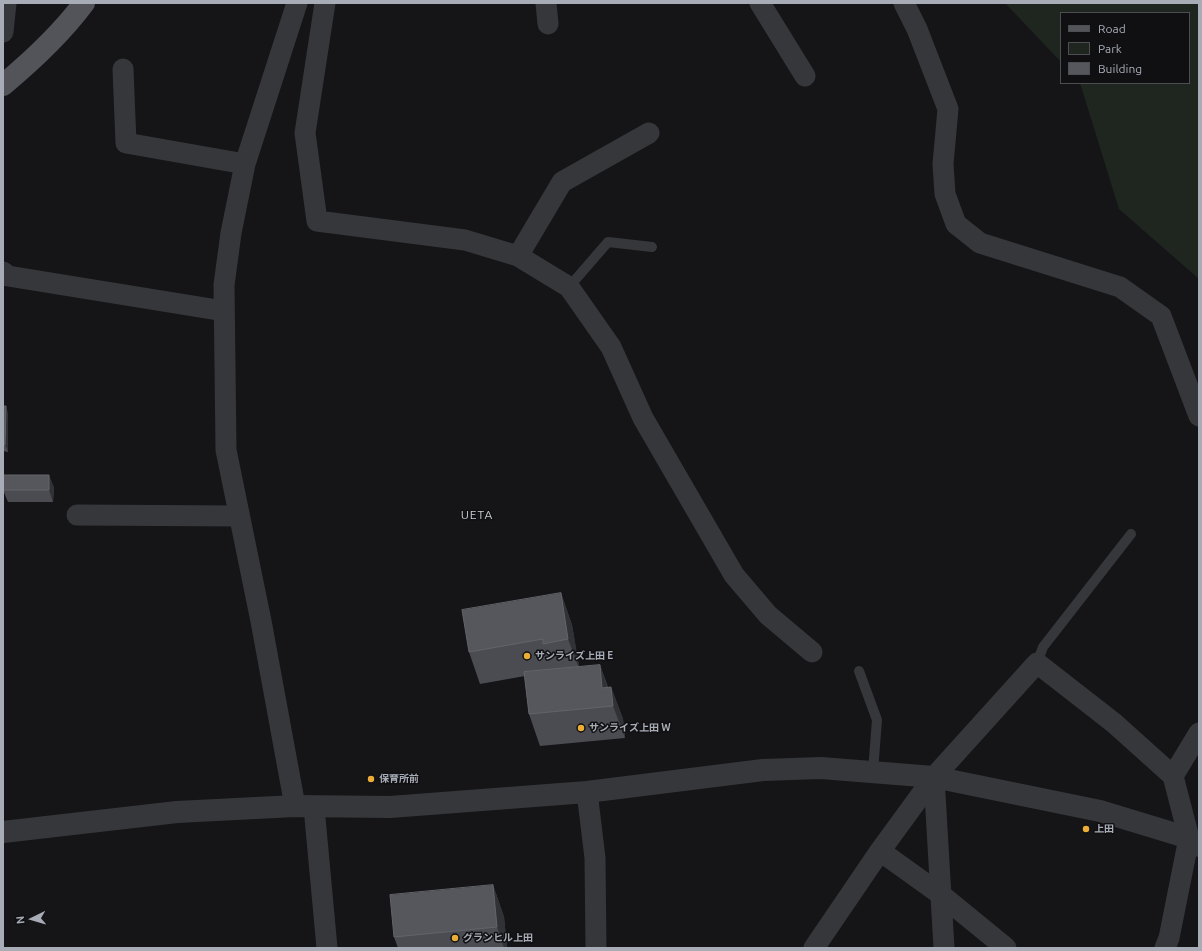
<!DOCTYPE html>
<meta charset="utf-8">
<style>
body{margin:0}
#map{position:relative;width:1202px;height:951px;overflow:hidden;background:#151517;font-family:Ubuntu,sans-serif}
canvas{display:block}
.frame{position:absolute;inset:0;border:4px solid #a7acb6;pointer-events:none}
.legend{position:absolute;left:1060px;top:12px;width:130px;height:72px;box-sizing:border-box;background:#101012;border:1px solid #4c4e54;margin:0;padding:5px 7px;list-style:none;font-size:12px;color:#a7acb6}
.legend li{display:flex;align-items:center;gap:8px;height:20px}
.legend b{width:20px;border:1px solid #4c4e54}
.north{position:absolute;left:12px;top:899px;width:40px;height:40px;-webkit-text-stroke:3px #101012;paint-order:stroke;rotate:265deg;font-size:11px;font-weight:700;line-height:16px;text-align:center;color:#a7acb6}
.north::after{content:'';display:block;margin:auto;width:14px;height:18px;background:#a7acb6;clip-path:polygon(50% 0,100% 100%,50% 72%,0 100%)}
</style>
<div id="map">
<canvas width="1202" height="951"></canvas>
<div class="frame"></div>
<ul class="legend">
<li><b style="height:5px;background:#52545a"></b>Road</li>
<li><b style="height:11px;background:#1f2620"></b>Park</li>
<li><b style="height:11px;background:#55575c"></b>Building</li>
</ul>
<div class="north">N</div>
</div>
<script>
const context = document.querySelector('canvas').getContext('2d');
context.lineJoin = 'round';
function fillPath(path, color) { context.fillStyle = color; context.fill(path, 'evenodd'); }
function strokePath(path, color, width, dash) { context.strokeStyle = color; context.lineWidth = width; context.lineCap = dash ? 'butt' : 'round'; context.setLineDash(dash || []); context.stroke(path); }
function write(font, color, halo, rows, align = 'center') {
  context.font = font + ' Ubuntu,"Noto Sans JP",sans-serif'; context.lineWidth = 3; context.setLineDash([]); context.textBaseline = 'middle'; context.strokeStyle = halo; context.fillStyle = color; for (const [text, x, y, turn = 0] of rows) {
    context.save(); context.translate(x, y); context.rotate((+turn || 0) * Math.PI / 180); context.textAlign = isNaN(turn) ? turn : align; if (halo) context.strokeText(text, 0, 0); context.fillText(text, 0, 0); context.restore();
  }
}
fillPath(new Path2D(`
 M1005,3H1199V279L1119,209L1080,83H1189V13H1061V62Z`), '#1f2620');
strokePath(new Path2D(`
 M569,287L608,242L652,247
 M1037,663L1043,647L1131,534
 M859,671L877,720L873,771`), '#36373b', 10);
strokePath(new Path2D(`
 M325,3L305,133L317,221L465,240L518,256L569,287L611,347L643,418L734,575L768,615L812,652
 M546,3L548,24
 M760,3L805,76
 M904,3L917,29L948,109L943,164L945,194L956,224L980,243L1120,287L1161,316L1199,416
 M3,32L6,3
 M123,69L126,143L245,164
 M518,256L562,182L649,133
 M3,272L8,276L224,311
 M77,515L239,516
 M1173,776L1199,733
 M934,777L944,948
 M587,792L595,858L596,948
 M295,806L261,621L226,450L224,285L231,233L245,164L297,3
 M314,807L327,948
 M880,851L940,894L1006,948
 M814,948L880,851L934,777L1037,663L1114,723L1173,776L1189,838L1169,938L1165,948`), '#36373b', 21);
strokePath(new Path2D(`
 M3,832L177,812L295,806L390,807L587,792L763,770L821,768L934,777L1100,811L1189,838L1199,846`), '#36373b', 22);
strokePath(new Path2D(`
 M3,85C33,60 61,34 84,3`), '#52545a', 22);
fillPath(new Path2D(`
 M3,406L8,413V452L3,451Z
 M54,487L53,502H8L3,490Z
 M561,593L572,625L579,667L600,665L608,687H611L623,719L625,738L540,746L529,714L525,676L480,684L469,652Z
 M493,885L504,917L507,948H398L394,937Z`), '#4b4c52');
fillPath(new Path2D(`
 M6,406L8,413V452L5,445Z
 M49,475L54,487L53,502L49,490Z
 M561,593L572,625L580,671L568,639Z
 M600,665L611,697L602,688Z
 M611,687L623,719L625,738L613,706Z
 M493,885L504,917L507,948H504L497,927Z`), '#313236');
const building = new Path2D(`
 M3,406H6L5,445H3Z
 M3,475H49V490H3Z
 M561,593L568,639L543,644V639L469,652L462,610Z
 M600,665L602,688L611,687L613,706L529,714L524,672Z
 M493,885L497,927L394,937L390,895Z`);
fillPath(building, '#55575c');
strokePath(building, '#62646a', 1);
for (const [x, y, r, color] of [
 [527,656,4,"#ebad38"],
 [581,728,4,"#ebad38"],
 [371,779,4,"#ebad38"],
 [1086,829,4,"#ebad38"],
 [455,938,4,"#ebad38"]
]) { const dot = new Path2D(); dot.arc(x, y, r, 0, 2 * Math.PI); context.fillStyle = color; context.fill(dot); strokePath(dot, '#101012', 1.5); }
write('bold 10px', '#a7acb6', '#101012', [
 ["サンライズ上田 E",535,656],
 ["サンライズ上田 W",589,728],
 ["保育所前",379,779],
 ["上田",1094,829],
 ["グランヒル上田",463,938]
], 'left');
context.letterSpacing = '1px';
write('12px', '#c8cbd2', '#101012', [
 ["UETA",477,515]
]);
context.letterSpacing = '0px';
</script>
